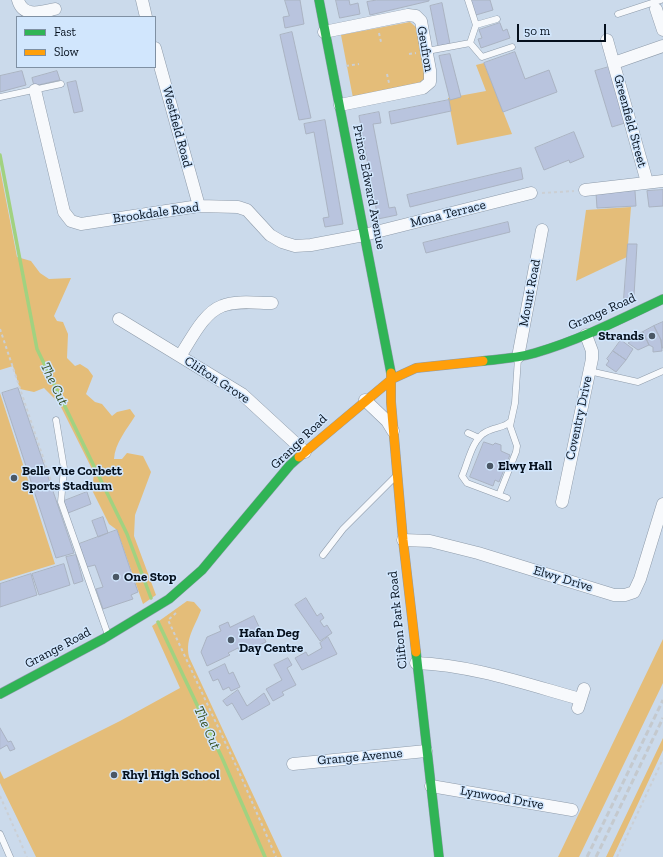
<!DOCTYPE html>
<style>
body{margin:0}
#map{position:relative;width:663px;height:857px;overflow:hidden;background:#cbdaeb;font-family:"Zilla Slab",serif}
canvas{display:block}
.legend{position:absolute;left:16px;top:16px;width:140px;height:52px;box-sizing:border-box;background:#d1e6fd;border:1px solid #7f90a3;margin:0;padding:5px 7px;list-style:none;font-size:12px;color:#05101d}
.legend li{display:flex;align-items:center;gap:8px;height:20px}
.legend b{width:20px;border:1px solid #7f90a3}
.scale{position:absolute;left:517px;top:24px;width:89px;height:18px;box-sizing:border-box;border:2px solid #05101d;border-top:0;padding-left:5px;font-size:12px;line-height:14px;white-space:nowrap;color:#05101d;-webkit-text-stroke:3px #d1e6fd;paint-order:stroke}
</style>
<div id="map">
<canvas width="663" height="857"></canvas>
<ul class="legend">
<li><b style="height:5px;background:#30b455"></b>Fast</li>
<li><b style="height:5px;background:#ff9f0a"></b>Slow</li>
</ul>
<div class="scale">50 m</div>
</div>
<script>
const context = document.querySelector('canvas').getContext('2d');
context.lineJoin = 'round';
function fillPath(path, color) { context.fillStyle = color; context.fill(path, 'evenodd'); }
function strokePath(path, color, width, dash) { context.strokeStyle = color; context.lineWidth = width; context.lineCap = dash ? 'butt' : 'round'; context.setLineDash(dash || []); context.stroke(path); }
function write(font, color, halo, rows, align = 'center') {
  context.font = font + ' "Zilla Slab",serif'; context.lineWidth = 3; context.setLineDash([]); context.textBaseline = 'middle'; context.strokeStyle = halo; context.fillStyle = color; for (const [text, x, y, turn = 0] of rows) {
    context.save(); context.translate(x, y); context.rotate((+turn || 0) * Math.PI / 180); context.textAlign = isNaN(turn) ? turn : align; if (halo) context.strokeText(text, 0, 0); context.fillText(text, 0, 0); context.restore();
  }
}
fillPath(new Path2D(`
 M410,22L417,28L427,79L420,85L353,98L341,35Z
 M484,63L512,134L457,145L448,98L486,91L476,65Z
 M0,169L17,257L31,261L40,273L49,279L71,278L54,316L57,321L63,322L68,334L67,358L75,366L80,364L88,369L93,376L86,394L95,402L102,404L112,416L117,412L130,409L135,416C127,429 115,443 114,459H122L127,453L143,456L151,472L135,515L134,536L156,595L143,604L117,530L109,524L92,490L94,473L59,403L44,388L34,392L20,389L13,366L0,370Z
 M631,207L627,257L576,281L586,210Z
 M0,393L55,564L0,581Z
 M187,601L194,602L201,610C195,627 185,638 189,657L282,857H36L0,783V771L4,779L120,721L180,688L152,626Z
 M663,639V683L579,857H558Z
 M663,738V750L613,857H606Z`), '#e4bd79');
strokePath(new Path2D(`
 M0,155L37,349L127,534L151,598
 M158,622L223,760L265,857`), '#a1d280', 3.5);
const building = new Path2D(`
 M285,0H300L304,24L285,28L283,17L289,16Z
 M336,0H349L350,5L358,3L360,14L340,18Z
 M377,0H429V1L370,15L367,2Z
 M471,0H490L493,10L476,15Z
 M442,3L450,44L438,46L430,6Z
 M500,23L503,31L507,29L510,38L481,48L478,39L482,38L479,30Z
 M292,32L311,118L299,120L280,35Z
 M515,52L525,79L549,70L557,92L503,112L484,63Z
 M450,54L461,97L450,100L439,56Z
 M609,67L625,123L612,127L595,71Z
 M22,71L26,85L0,92V76Z
 M57,71L60,80L34,86L32,78Z
 M76,81L83,111L74,113L67,83Z
 M449,100L451,111L391,124L389,112Z
 M379,112L381,123L373,124L389,208L395,207L397,215L378,219L359,116Z
 M325,120L343,224L325,227L323,218L329,217L314,132L306,134L304,124Z
 M574,132L584,157L570,163L569,160L544,170L535,148Z
 M521,168L523,179L410,207L407,195Z
 M663,190V206L649,207L647,191Z
 M635,191L636,206L597,208L596,193Z
 M508,222L510,232L426,253L423,243Z
 M628,244H637L634,296L624,299Z
 M663,322V348H662L661,340L654,326Z
 M654,326L661,340L662,351L653,352V347L649,345L643,332Z
 M643,332L649,345L638,350L628,343L633,340L632,337Z
 M621,340L633,349L626,360L613,351Z
 M613,351L626,360L616,372L606,365L609,361L607,359Z
 M18,388L74,553L56,558L2,393Z
 M484,442L493,445L495,443L501,445V451L510,455L499,482L495,480L493,486L470,477Z
 M87,492L91,504L68,513L64,501Z
 M103,517L108,533L98,537L92,521Z
 M117,530L138,592L131,595L133,599L103,609L96,589L103,587L95,565L87,567L79,544Z
 M76,555L83,581L74,584L66,557Z
 M64,564L70,585L39,595L32,574Z
 M31,574L37,595L0,607V584Z
 M306,598L317,616L321,613L324,618L320,621L324,627L327,625L332,633L320,641L295,605Z
 M254,616L266,642L241,653L238,648L228,653L230,655L207,666L201,652L207,637L221,631L219,626L228,622L230,627Z
 M328,637L337,654L302,670L295,658L306,652L308,656L322,648L320,643Z
 M288,658L292,665L287,668L296,685L282,692L284,695L273,701L266,689L282,680L274,665Z
 M225,664L229,674L233,672L240,687L231,691L229,687L223,690L218,679L213,681L209,672Z
 M238,690L247,706L264,693L270,704L242,720L232,703L227,706L223,701Z
 M0,728L8,742L11,741L15,749L10,751L7,745L0,749Z`);
fillPath(building, '#b9c4de');
strokePath(building, '#aab3c2', 1);
const lane = new Path2D(`
 M468,0L476,25
 M618,14L661,0
 M470,43L476,25L497,19
 M427,51L470,43L482,57L512,47
 M0,97L61,84
 M589,371L638,382L663,371
 M56,420L64,468L61,502L108,635
 M511,421C505,428 494,427 486,432C472,439 468,463 462,476L467,483L499,495L516,452L517,446L510,426L515,403L518,358
 M468,433L479,438
 M499,495L507,498
 M323,555L343,529L395,477
 M0,834L10,857`);
const street = new Path2D(`
 M18,0C23,18 41,12 55,9
 M142,0L146,17
 M656,9L663,30
 M324,32L408,15L416,16L421,21L430,70V82L423,88L340,105
 M607,40L647,182
 M155,48L199,206
 M614,63L663,46
 M35,90L64,212L71,221L81,224L199,206L238,207L247,210L270,235L282,242L295,246L311,245L364,235L531,193
 M585,190L663,181
 M119,319L242,394L305,452
 M180,356C191,340 203,313 222,306C236,300 257,303 272,303
 M518,357L542,230
 M365,400L387,421L393,431
 M562,502L592,359V351L586,335
 M403,540L430,541L478,553L614,595H625L634,592L640,579L663,504
 M416,663C472,665 526,684 580,699
 M578,708L584,689
 M293,764L426,751
 M431,786L572,810`);
const fast = new Path2D(`
 M319,0L391,373
 M483,361C501,359 518,358 535,353C580,340 621,319 663,299
 M416,652L439,857
 M0,694L103,639L169,599L202,570L290,465L299,457`);
const slow = new Path2D(`
 M391,373V402L403,540L416,652
 M299,457L392,379L416,368L483,361`);
strokePath(lane, '#8e9baa', 7);
strokePath(street, '#8e9baa', 13);
strokePath(fast, '#8e9baa', 10);
strokePath(slow, '#8e9baa', 10);
strokePath(new Path2D(`
 M379,33L381,42
 M409,54L416,53
 M346,66L359,64
 M387,74L389,83
 M542,193L574,191
 M0,329L53,487
 M176,613L168,620L239,772L276,857
 M0,796L27,857
 M617,857L663,759`), '#cbcfd4', 2, [3, 3]);
strokePath(lane, '#f7f9fc', 6);
strokePath(street, '#f7f9fc', 12);
strokePath(fast, '#30b455', 9);
strokePath(slow, '#ff9f0a', 9);
strokePath(new Path2D(`
 M587,857L663,700
 M596,857L663,718`), '#c4c9ce', 3, [6, 3]);
for (const [x, y, r, color] of [
 [652,336,4,"#4a5765"],
 [490,466,4,"#4a5765"],
 [14,478,4,"#4a5765"],
 [116,577,4,"#4a5765"],
 [231,640,4,"#4a5765"],
 [114,775,4,"#4a5765"]
]) { const dot = new Path2D(); dot.arc(x, y, r, 0, 2 * Math.PI); context.fillStyle = color; context.fill(dot); strokePath(dot, '#d1e6fd', 1.5); }
write('13px', '#05101d', '#d1e6fd', [
 ["Geufron",425,49,80],
 ["Greenfield Street",630,121,75],
 ["Westfield Road",177,127,75],
 ["Prince Edward Avenue",369,187,79],
 ["Brookdale Road",156,213,-8],
 ["Mona Terrace",448,214,-14],
 ["Mount Road",530,293,-79],
 ["Grange Road",602,312,-24],
 ["Clifton Grove",217,380,33],
 ["Coventry Drive",579,418,-78],
 ["Grange Road",299,442,-44],
 ["Elwy Drive",563,579,17],
 ["Clifton Park Road",398,620,-96],
 ["Grange Road",58,648,-28],
 ["Grange Avenue",360,757,-5],
 ["Lynwood Drive",502,798,10]
]);
write('bold 13px', '#05101d', '#d1e6fd', [
 ["Strands",644,336,"right"],
 ["Elwy Hall",498,466],
 ["Belle Vue Corbett",22,471],
 ["Sports Stadium",22,486],
 ["One Stop",124,577],
 ["Hafan Deg",239,633],
 ["Day Centre",239,648],
 ["Rhyl High School",122,775]
], 'left');
write('italic 14px', '#365020', '#d1e6fd', [
 ["The Cut",54,384,64],
 ["The Cut",207,728,66]
]);
</script>
